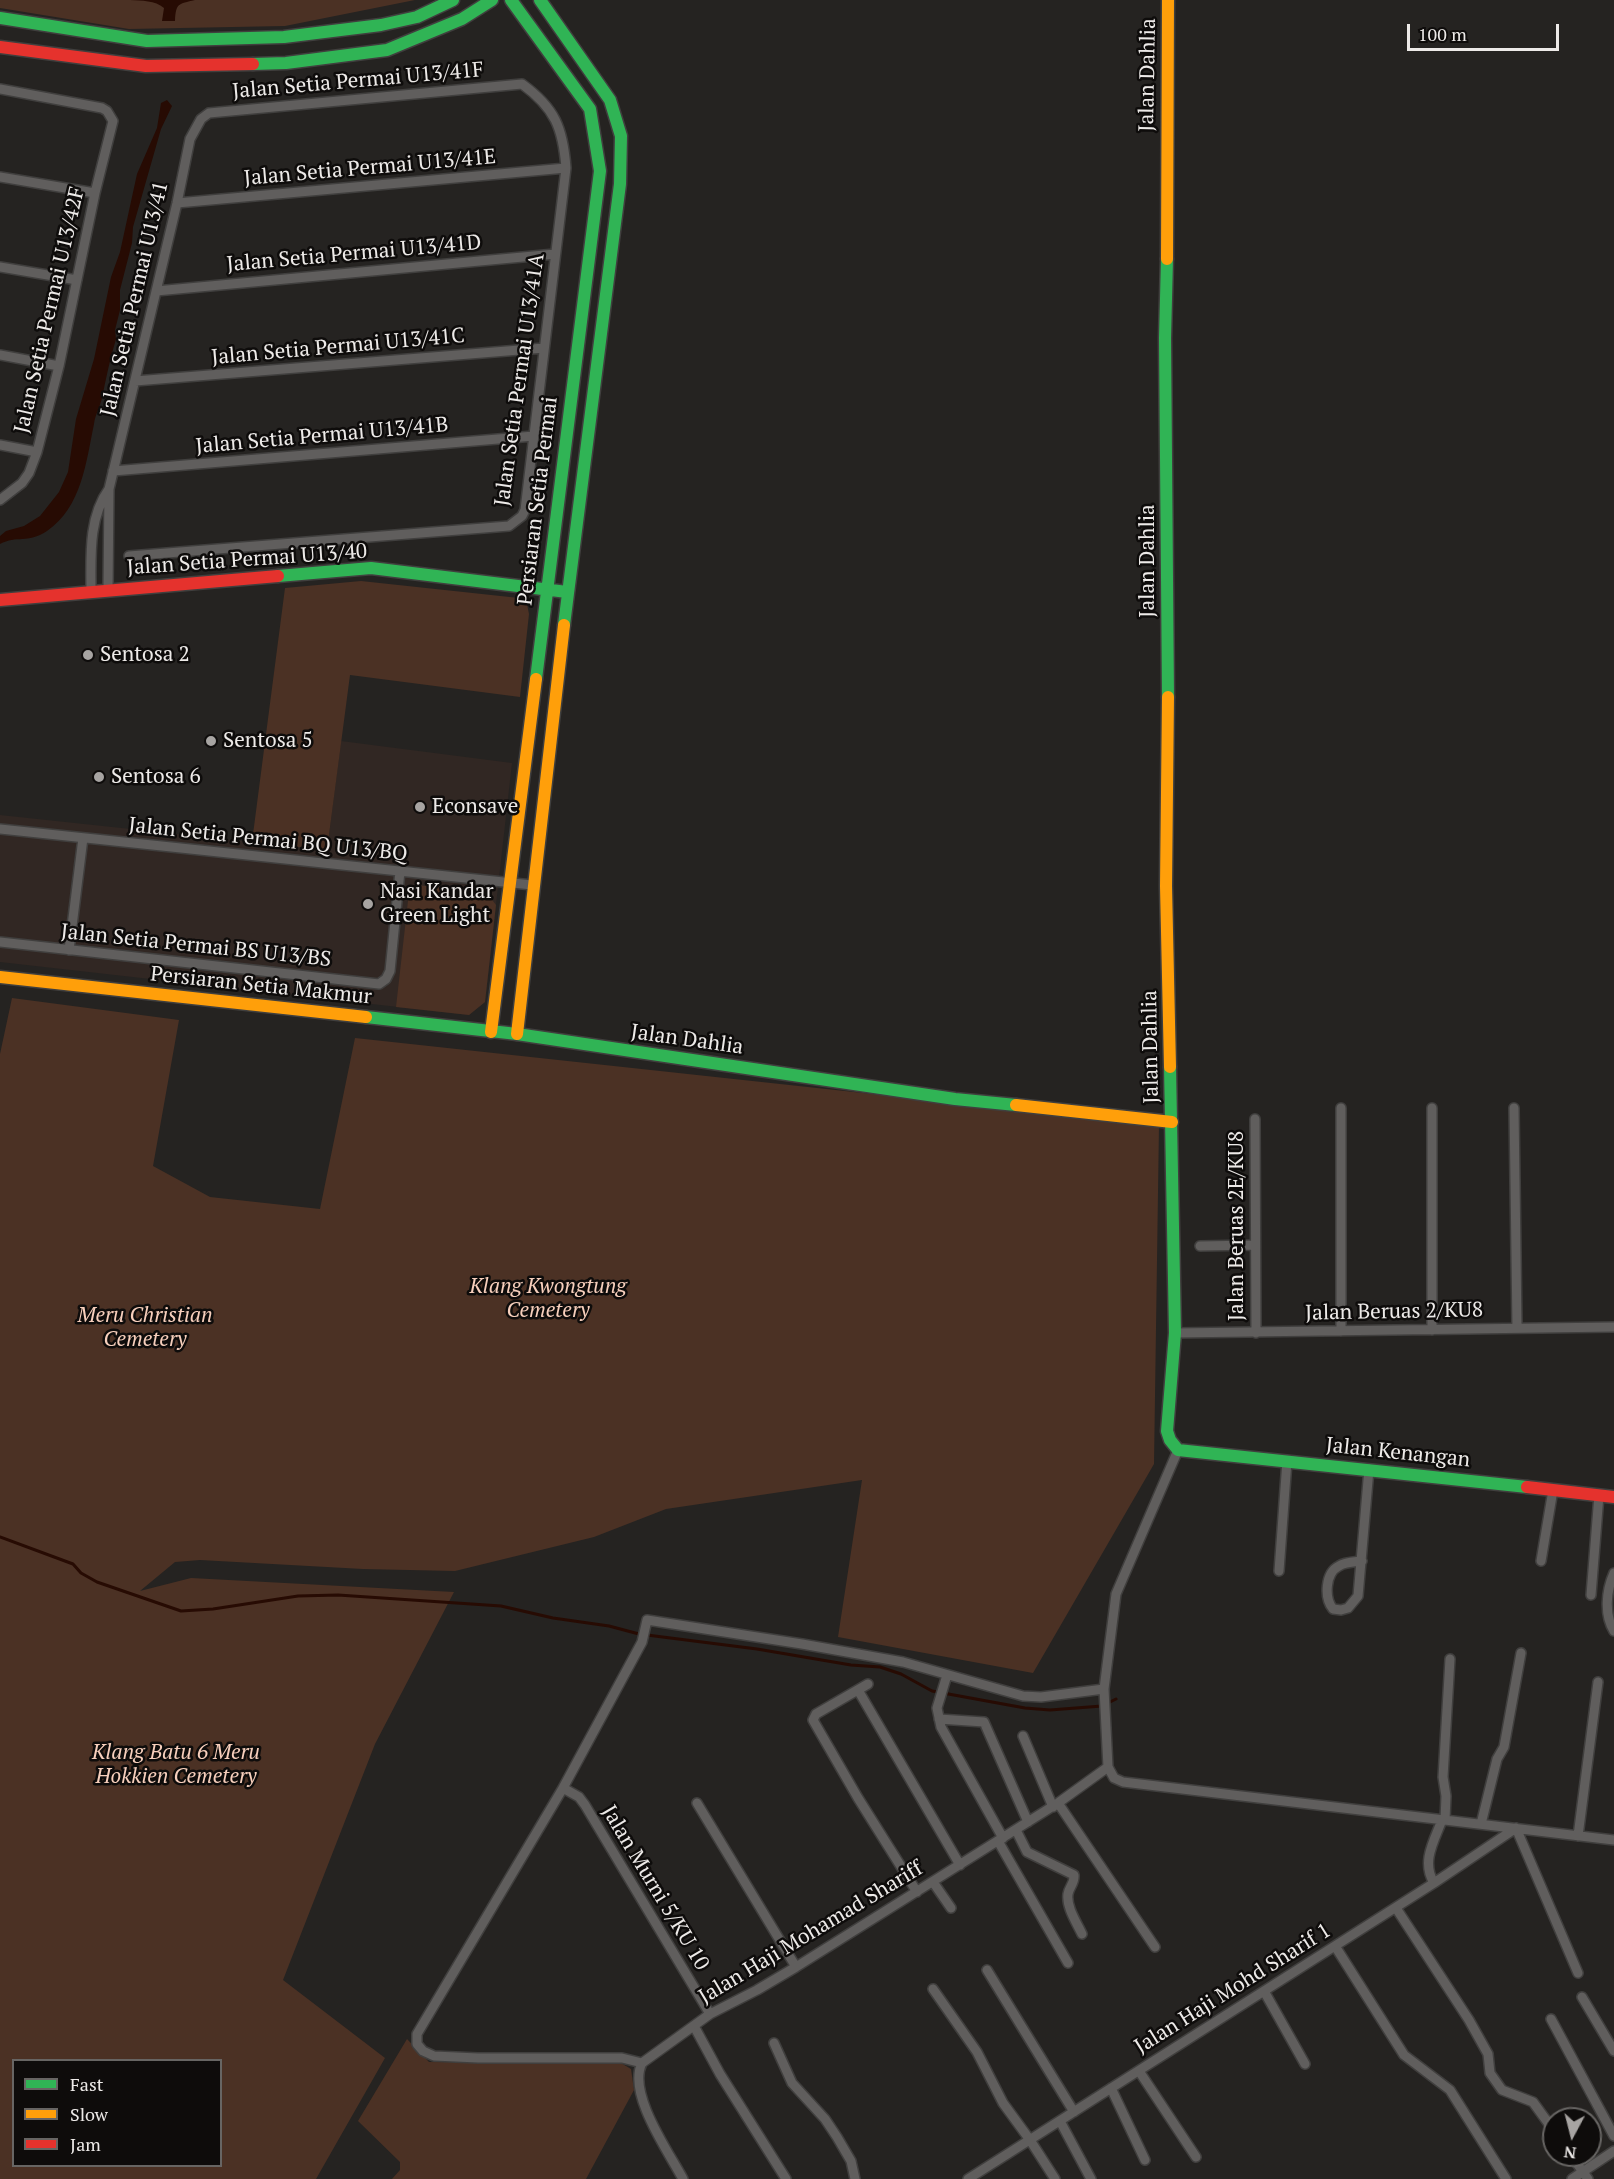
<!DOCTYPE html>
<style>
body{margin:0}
#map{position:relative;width:1614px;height:2179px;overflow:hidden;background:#252321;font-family:"PT Serif",serif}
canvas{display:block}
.legend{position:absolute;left:12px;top:2059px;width:210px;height:108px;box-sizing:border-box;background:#0e0c0b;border:2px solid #676563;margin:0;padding:8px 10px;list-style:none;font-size:18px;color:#edeae8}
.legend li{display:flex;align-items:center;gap:12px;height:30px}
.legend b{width:30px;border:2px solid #676563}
.north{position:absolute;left:1542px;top:2107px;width:60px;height:60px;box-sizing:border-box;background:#0e0c0b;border:2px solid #676563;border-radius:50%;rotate:187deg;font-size:16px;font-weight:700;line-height:24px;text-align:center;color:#edeae8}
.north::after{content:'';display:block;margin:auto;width:21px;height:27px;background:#a7a4a2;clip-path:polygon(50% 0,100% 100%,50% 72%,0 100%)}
.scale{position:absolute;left:1407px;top:24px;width:152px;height:27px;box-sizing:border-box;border:3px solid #edeae8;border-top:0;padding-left:8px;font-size:18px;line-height:21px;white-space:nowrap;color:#edeae8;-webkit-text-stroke:4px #0e0c0b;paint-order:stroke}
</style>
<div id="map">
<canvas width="1614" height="2179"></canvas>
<ul class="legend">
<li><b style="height:8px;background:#30b455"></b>Fast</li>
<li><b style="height:8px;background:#ff9f0a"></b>Slow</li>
<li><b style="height:8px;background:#e5322d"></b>Jam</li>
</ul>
<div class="north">N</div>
<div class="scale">100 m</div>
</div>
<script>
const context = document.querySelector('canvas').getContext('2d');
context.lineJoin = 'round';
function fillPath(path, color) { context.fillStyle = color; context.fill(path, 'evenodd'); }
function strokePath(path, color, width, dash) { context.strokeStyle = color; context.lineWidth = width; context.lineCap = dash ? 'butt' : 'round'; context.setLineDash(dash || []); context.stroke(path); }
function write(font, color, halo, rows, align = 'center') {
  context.font = font + ' "PT Serif",serif'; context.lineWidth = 5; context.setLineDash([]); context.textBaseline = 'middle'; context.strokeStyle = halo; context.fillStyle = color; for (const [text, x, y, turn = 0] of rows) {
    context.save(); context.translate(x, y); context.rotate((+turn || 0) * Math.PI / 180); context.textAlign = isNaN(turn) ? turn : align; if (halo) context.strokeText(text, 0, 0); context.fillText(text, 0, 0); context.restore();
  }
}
fillPath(new Path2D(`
 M341,741L512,763L485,1002L469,1015L0,962V815L327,850Z`), '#312723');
fillPath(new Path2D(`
 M0,0H415L285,26L129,29L0,8Z
 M361,581L519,598L527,604L529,614L520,697L350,675L327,850L252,842L285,588Z
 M416,885L486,892L496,905L485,1002L469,1015L396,1007L409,892Z
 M12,998L179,1020L153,1166L210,1197L320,1209L355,1038L1159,1125L1154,1464L1033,1673L838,1637L862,1480L666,1509L594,1537L455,1571L363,1569L200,1560L175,1562L140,1591L191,1578L454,1592L375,1744L283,1980L385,2058L316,2179H0V1054ZM14,2060H220V2166H14Z
 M407,2039L429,2062L621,2063L631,2069L634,2090L586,2179H392L400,2170V2162L358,2121Z`), '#4b3124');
fillPath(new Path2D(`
 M130,0H195C178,4 176,3 175,21H162L164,8C155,0 142,1 130,0Z
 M167,100L172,106L161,129L133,227L132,243L120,290V310L115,330L116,339C110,359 106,378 102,398C100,407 95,415 94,424C86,462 82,507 47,531C27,544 17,535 0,544V536L6,531L24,526L40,516L59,492L68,472L76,419L94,359L111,277L120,252L137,174L157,128L161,103Z`), '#270b03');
strokePath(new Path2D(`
 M0,1537L73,1564L81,1573L97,1582L181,1611L213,1609L298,1596L338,1595L501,1606L553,1618L609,1626L639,1634L757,1649L851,1665L880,1667L901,1674L932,1691L1025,1708L1050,1710L1102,1706
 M1108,1703L1116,1699`), '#270b03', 3);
const street = new Path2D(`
 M0,89L102,108L107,111L113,121L95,193L59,366L37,452L29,473L22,483L0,500
 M0,177L95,193
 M177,203L566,168
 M0,267L77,280
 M156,291L555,254
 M0,355L59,366
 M135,381L544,348
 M0,445L37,452
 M113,471L534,436
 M108,590L109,489L177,203L190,139L201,119L209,113L522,84C555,108 563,128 566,168L525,510L522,516L509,526L129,556
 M91,591C91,557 88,518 109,489
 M0,829L532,885
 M0,942L379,984L386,979L390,971L400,871
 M69,950L83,838
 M1432,1108V1330
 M1514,1108L1517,1328
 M1255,1119L1256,1333
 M1200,1246L1255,1245
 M1341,1331V1108
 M1175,1333L1614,1327
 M1178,1450L1116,1594L1104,1689L1108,1767L1114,1778L1123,1782L1614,1840
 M1362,1561C1355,1562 1345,1562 1339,1566C1325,1573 1324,1598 1333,1609L1341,1610L1348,1608L1358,1596L1369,1469
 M1541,1561L1553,1490
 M1279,1571L1287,1461
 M1614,1573C1606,1591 1604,1615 1614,1631
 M1591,1595L1599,1495
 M947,1675L937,1708L941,1727L1003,1838
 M868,1684L816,1714L813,1720L858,1798L917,1892
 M858,1690L960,1865
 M939,1719L984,1722L1028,1822
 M1023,1736L1053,1807
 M563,1788L579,1797L585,1805L710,2014
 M697,1803L796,1967
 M1058,1803L1155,1947
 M1445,1820L1446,1796L1443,1777L1450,1659
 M1481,1824L1497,1759L1504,1747L1521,1653
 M1016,1830L1027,1852L1074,1875C1075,1883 1069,1887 1068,1894C1066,1907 1077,1923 1082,1934
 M1578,1836L1598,1682
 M998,1841L1068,1963
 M933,1882L951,1908
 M1434,1883C1421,1862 1434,1841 1442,1820
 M1396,1908L1469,2020L1488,2054L1490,2073L1502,2090L1533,2102L1554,2131
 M1335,1946L1404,2055L1450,2090L1506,2179
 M987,1970L1074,2112
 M933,1989L977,2052L1003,2103L1030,2140L1055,2179
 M1264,1991L1305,2064
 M1582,1997L1614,2051
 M1551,2019L1614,2136
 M694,2026L720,2074L786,2179
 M774,2043L792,2083L825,2119L837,2137L851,2161L855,2179
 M642,2063L622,2058H478L434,2056L423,2051L417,2044V2034L563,1788L642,1642L647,1620L802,1644L903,1662L1023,1696L1041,1697L1104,1689
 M1139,2071L1196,2157
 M1111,2088L1145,2160
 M1060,2121L1091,2179
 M1571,2155L1588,2179
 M683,2179C668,2151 627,2093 642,2063L710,2014L757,1990L796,1967L1058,1803L1108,1767
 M968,2179L1434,1883L1516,1828L1578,1973
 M1572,2179L1614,2151`);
const fast = new Path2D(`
 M511,0L590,109L600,171L536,679
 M540,0L610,100L621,136L620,184L564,625
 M0,18L147,41L284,37L381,25L417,17L453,0
 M253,64L286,63L387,50L462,19L492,0
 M1167,259L1165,338L1168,697
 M278,576L371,568L567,592
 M366,1017L517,1034L955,1099L1016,1105
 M1170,1067L1175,1333L1167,1431L1170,1440L1178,1450L1527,1487`);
const slow = new Path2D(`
 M1167,259L1168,0
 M1168,697L1166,886L1170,1067
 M0,977L366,1017
 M491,1032L536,679
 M517,1034L564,625
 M1016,1105L1172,1122`);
const jam = new Path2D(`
 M0,47L146,66L253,64
 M0,600L278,576
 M1527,1487L1614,1497`);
strokePath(street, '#403f3e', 12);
strokePath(fast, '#403f3e', 15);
strokePath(slow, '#403f3e', 15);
strokePath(jam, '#403f3e', 15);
strokePath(street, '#605e5d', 9);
strokePath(fast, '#30b455', 12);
strokePath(slow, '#ff9f0a', 12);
strokePath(jam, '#e5322d', 12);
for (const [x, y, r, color] of [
 [88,655,6,"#a7a4a2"],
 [211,741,6,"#a7a4a2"],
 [99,777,6,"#a7a4a2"],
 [420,807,6,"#a7a4a2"],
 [368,904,6,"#a7a4a2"]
]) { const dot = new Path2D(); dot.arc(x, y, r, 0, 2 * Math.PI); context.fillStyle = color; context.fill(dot); strokePath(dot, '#0e0c0b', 2); }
write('21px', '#edeae8', '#0e0c0b', [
 ["Jalan Dahlia",1148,75,-89],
 ["Jalan Setia Permai U13/41F",358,81,-5],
 ["Jalan Setia Permai U13/41E",370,168,-5],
 ["Jalan Setia Permai U13/41D",354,254,-5],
 ["Jalan Setia Permai U13/41",135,299,-77],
 ["Jalan Setia Permai U13/42F",50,310,-77],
 ["Jalan Setia Permai U13/41C",338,347,-5],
 ["Jalan Setia Permai U13/41A",520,380,-82],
 ["Jalan Setia Permai U13/41B",322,436,-5],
 ["Persiaran Setia Permai",538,501,-83],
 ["Jalan Setia Permai U13/40",247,560,-4],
 ["Jalan Dahlia",1148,561,-90],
 ["Jalan Setia Permai BQ U13/BQ",268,840,6],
 ["Jalan Setia Permai BS U13/BS",196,946,6],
 ["Persiaran Setia Makmur",261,986,6],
 ["Jalan Dahlia",687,1040,8],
 ["Jalan Dahlia",1151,1047,-91],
 ["Jalan Beruas 2E/KU8",1237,1226,-90],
 ["Jalan Beruas 2/KU8",1394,1312,-1],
 ["Jalan Kenangan",1398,1453,6],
 ["Jalan Murni 5/KU 10",655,1888,59],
 ["Jalan Haji Mohamad Shariff",811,1933,-31],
 ["Jalan Haji Mohd Sharif 1",1233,1989,-32]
]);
write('21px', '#edeae8', '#0e0c0b', [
 ["Sentosa 2",100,655],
 ["Sentosa 5",223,741],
 ["Sentosa 6",111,777],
 ["Econsave",432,807],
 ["Nasi Kandar",380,892],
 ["Green Light",380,916]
], 'left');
write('italic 21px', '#f7cfbc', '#0e0c0b', [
 ["Klang Kwongtung",548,1287],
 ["Cemetery",548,1311],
 ["Meru Christian",145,1316],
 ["Cemetery",145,1340],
 ["Klang Batu 6 Meru",176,1753],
 ["Hokkien Cemetery",176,1777]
]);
</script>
